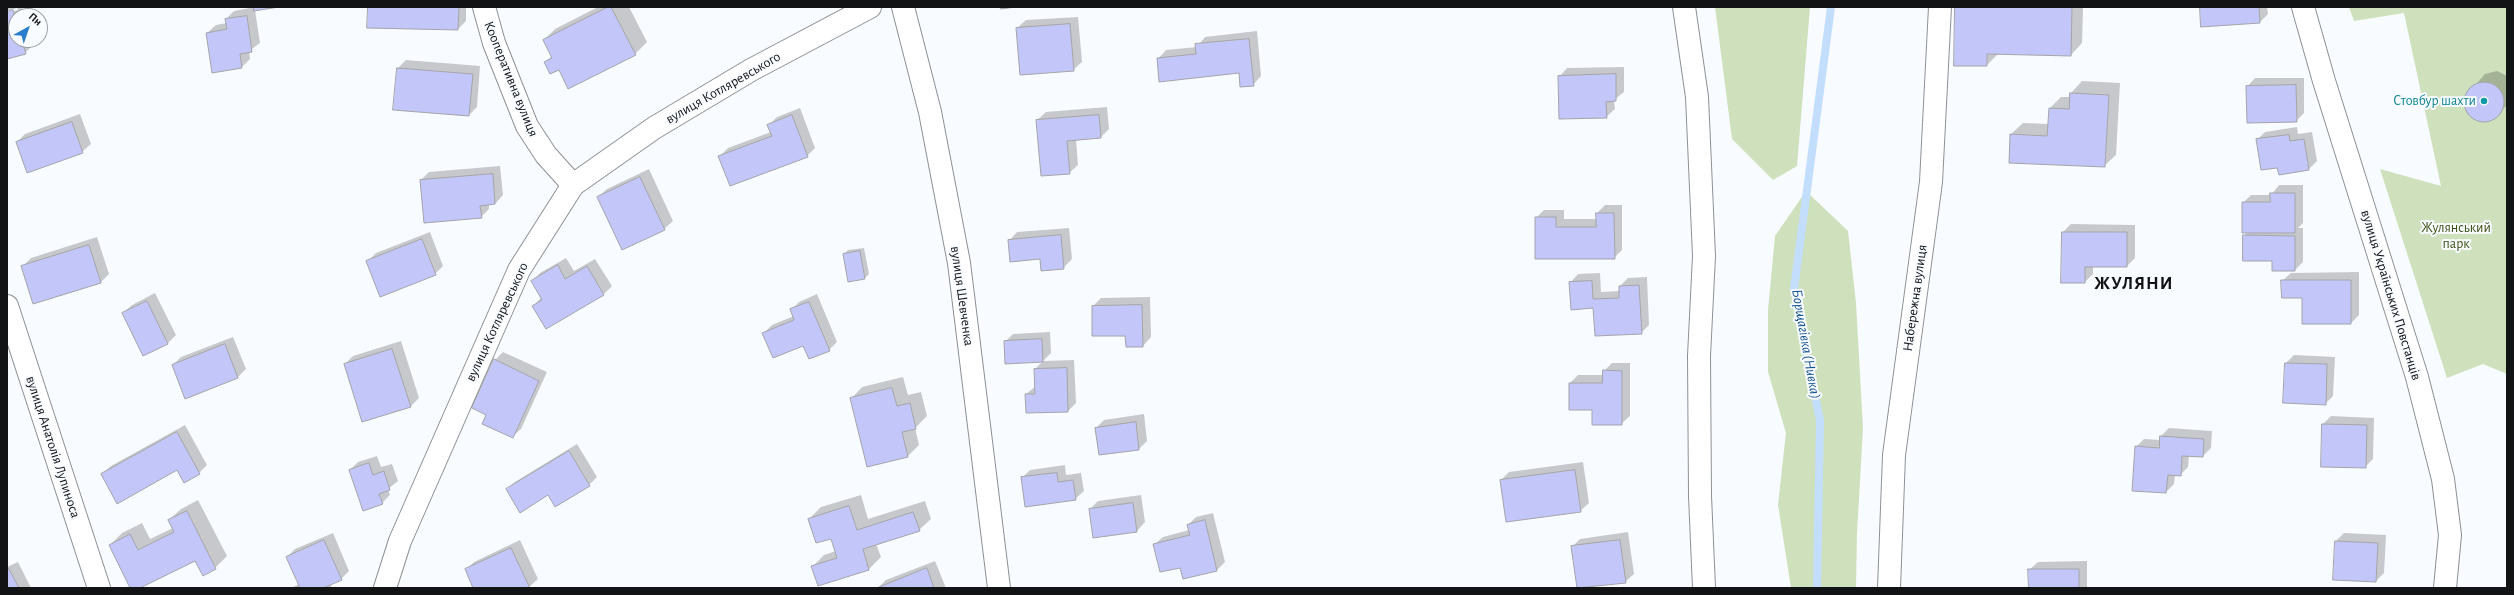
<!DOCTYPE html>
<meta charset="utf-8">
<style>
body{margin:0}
#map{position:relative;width:2514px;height:595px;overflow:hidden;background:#f8fbff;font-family:"Alegreya Sans",sans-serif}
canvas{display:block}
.frame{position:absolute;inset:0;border:8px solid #111314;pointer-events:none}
.north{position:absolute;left:8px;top:8px;width:40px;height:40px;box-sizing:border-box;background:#f8fbff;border:1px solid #9c9ea1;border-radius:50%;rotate:40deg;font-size:11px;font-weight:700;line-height:16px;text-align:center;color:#111314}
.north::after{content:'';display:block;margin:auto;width:14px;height:18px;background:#2b7ecc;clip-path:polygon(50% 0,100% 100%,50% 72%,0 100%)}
</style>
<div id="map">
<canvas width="2514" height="595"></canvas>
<div class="frame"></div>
<div class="north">Пн</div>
</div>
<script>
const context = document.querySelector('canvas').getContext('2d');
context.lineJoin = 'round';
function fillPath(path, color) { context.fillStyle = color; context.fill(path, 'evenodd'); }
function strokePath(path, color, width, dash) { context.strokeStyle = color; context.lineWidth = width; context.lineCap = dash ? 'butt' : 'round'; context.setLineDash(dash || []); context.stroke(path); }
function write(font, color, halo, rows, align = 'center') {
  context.font = font + ' "Alegreya Sans",sans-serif'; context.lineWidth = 4; context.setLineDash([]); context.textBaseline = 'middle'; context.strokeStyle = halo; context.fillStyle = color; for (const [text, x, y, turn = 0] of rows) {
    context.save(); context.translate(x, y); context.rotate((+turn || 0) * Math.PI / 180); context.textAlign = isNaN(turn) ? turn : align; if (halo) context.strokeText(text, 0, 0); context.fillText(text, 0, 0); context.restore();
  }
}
fillPath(new Path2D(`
 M1715,7H1810L1797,166L1773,180L1732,139Z
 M2349,7H2507V374L2483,364L2447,378L2380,169L2441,186L2404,13L2354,21Z
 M1806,191L1848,231L1856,303L1863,428L1857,533L1856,588H1791L1778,505L1786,433L1768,372V310L1775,236Z`), '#cee0bc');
fillPath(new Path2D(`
 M7,7H22L25,16H16V40H32L33,45L25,53L7,58V13L18,10L17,8L7,11Z
 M255,7H273L255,10L260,43L249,51L250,59L242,67L207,33L216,25L227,23L226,19L234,11Z
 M369,7H466V21L458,29Z
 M598,7H629L647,42L635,54L559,69L545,62L552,56L544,40L555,29Z
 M1956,7H2083L2082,43L2071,55L1999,53L1987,65Z
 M2201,7H2267L2268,14L2260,22Z
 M1078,17L1082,62L1073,70L1017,28L1026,20Z
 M1257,31L1261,76L1253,85L1240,72L1158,59L1166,50L1197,47L1205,37Z
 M406,60L480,66L477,107L469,115L395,109L398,68Z
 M1624,67V92L1614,100L1615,109L1606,117L1559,77L1567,68Z
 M2497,71L2507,76V105L2493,119L2488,121L2475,120L2466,110L2465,97L2485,74Z
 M2255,78H2304V113L2296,121L2247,87Z
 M2082,81L2120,83L2116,155L2104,166L2011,134L2023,123L2049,124L2050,108L2061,97H2071V93Z
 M1107,107L1109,129L1101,137L1076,139L1078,165L1069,173L1037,120L1046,112Z
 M800,108L815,148L807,156H720L728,148L771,132L769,125L777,117Z
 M80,114L91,144L82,152L17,142L25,134Z
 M2297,127L2298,134L2312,132L2317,161L2309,169L2278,166L2257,140L2265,132Z
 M500,166L503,195L495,204H489V209L481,217L425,222L421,180L429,172Z
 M649,169L673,221L664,229L598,197L607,189Z
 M2279,185H2303V223L2298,228H2303V262L2295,270L2273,260L2244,236L2248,232L2243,203L2251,195H2271Z
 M1605,205H1622V250L1614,258L1536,218L1544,210H1564V219H1597V213Z
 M2071,224L2135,225V258L2127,266H2093V274L2085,282L2063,232Z
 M1069,228L1072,259L1063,268L1009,241L1017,232Z
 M430,232L443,266L435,274L368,261L376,253Z
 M97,237L109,274L101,282L34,303L22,267L31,258Z
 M864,248L869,274L865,278L844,254L848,250Z
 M566,258L574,271L595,259L612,286L604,294L546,328L533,306L541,298L532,282L540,273Z
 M2359,272V315L2351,323L2303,297L2282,281L2291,273Z
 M1600,273L1601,292L1620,291V286L1628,278L1647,277L1649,325L1641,333L1594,307L1570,283L1578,274Z
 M155,293L176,335L168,343L123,313L132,305Z
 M817,294L837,342L829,350L764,333L772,325L794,316L791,310L799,302Z
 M1150,297L1151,337L1143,346L1093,306L1101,298Z
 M1050,332L1051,353L1043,361L1074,360L1076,403L1068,411L1026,394L1036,386L1035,369L1043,361L1005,342L1013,334Z
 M233,337L246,369L238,377L185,397L173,365L181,357Z
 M401,341L419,398L411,406L345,364L353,356Z
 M503,352L547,372L521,429L512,437L488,415L495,360Z
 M2294,355L2335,357L2333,396L2325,404L2284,402L2286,363Z
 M1612,363H1630V416L1621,424L1593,409L1570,383L1578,375H1604V371Z
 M903,377L908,395L921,392L927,416L915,428L919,445L908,456L851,399L862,387Z
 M1144,414L1147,441L1139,449L1100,454L1096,428L1104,420Z
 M2331,416L2374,418L2373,459L2365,467L2323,424Z
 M185,425L207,465L199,473L177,469L102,474L111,466Z
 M2169,428L2212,431L2211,448L2203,456L2189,455L2188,467L2180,475H2175L2174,484L2166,492L2136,447L2144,439L2161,440V436Z
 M577,444L597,477L589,485L507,490L515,482Z
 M377,456L381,467L392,464L398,481L388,489L390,495L382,503L350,470L358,462Z
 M1583,462L1589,503L1580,511L1501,480L1509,472Z
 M1065,465L1066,475L1081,473L1084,491L1075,499L1022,478L1030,470Z
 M861,495L868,519L925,501L931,519L919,530L876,544L881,557L869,569L818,585L812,567L824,555L836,551L831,537L809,519L821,507Z
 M1141,495L1145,522L1137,531L1094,537L1090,509L1098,501Z
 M198,500L227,556L215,568L195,559L138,588H132L110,545L122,533L142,523L150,539L173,528L169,520L181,509Z
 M1213,513L1225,562L1217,570L1184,578L1181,567L1154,545L1163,537L1189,530L1188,525L1196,517Z
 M1628,532L1634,574L1625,582L1578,588L1572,547L1580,539Z
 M333,533L349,571L341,579L330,584L332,588H291L299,584L287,557L295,549Z
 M2344,533L2386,535L2384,573L2376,581L2336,541Z
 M520,540L538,579L528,588H474L466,570L474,562Z
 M935,561L946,588H878L886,580Z
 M2087,561V588H2030L2029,570L2038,562Z
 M18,562L31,588H7V567Z`), '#0003');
strokePath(new Path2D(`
 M1817,588L1820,421L1794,289L1831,7`), '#c3defd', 8);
const building = new Path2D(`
 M254,7H279L254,11Z
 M368,7H459L458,30L367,28Z
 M608,7H611L636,55L568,89L559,70L550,74L544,62L552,58L543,40Z
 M1000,7H1016L1001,9Z
 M1955,7H2072L2071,56L1987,54V66H1954Z
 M2200,7H2259L2260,23L2201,27Z
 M13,10L16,22V40H22L26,54L7,59V12Z
 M247,16L252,52L240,54L242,68L212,73L206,33L227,29L225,19Z
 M1070,24L1074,71L1020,75L1016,28Z
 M1249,39L1254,86L1240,87L1239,73L1159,82L1157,58L1196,54L1195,44Z
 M397,68L473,74L469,116L393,110Z
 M1616,74V101L1606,102L1607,118L1559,119L1558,76Z
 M2464 102a20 20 0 1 1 40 0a20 20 0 1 1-40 0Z
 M2296,85L2297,122L2247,123L2246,86Z
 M2070,93L2109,95L2105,167L2009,163L2010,134L2047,136L2049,108L2069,109Z
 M792,115L808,157L730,186L718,156L772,136L767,125Z
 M1099,115L1101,138L1067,141L1070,174L1041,176L1036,120Z
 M72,122L83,153L27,173L16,142Z
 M2289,135L2290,141L2304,139L2309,170L2279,175L2277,168L2261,170L2256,139Z
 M493,174L495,204L480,206L482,218L424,223L420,180Z
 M640,177L665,230L622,250L597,197Z
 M2270,193H2295V233H2242V202H2270Z
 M1596,213H1614L1615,259H1535V217H1556V227H1596Z
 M2062,232H2127V267H2085V283H2061Z
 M1061,235L1064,269L1041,271L1040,259L1010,262L1008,240Z
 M2243,235L2295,236V271H2272V261H2243Z
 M422,239L436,275L380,297L366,261Z
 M89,245L101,283L33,304L21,266Z
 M860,251L865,279L848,282L843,254Z
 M558,265L565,279L587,266L604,295L546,329L532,306L542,300L531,281Z
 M2281,280H2351V324H2302V298H2282Z
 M1592,281L1593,299L1619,298V286L1639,285L1642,334L1595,336L1593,308L1571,310L1569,282Z
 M147,301L168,344L143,356L122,313Z
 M809,302L830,351L809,359L803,346L773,358L762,333L794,320L790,309Z
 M1142,305L1143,347H1126L1125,336H1092V306Z
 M1042,339L1043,362L1005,364L1004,341Z
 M225,344L238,378L185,399L172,365Z
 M392,349L411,407L362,422L344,364Z
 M494,359L539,381L513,438L482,424L486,415L472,408Z
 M2285,363L2327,364L2326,405L2283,403Z
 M1067,368L1068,412L1026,413L1025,394H1035L1034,369Z
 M1603,370L1622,371V425H1592V410H1569V383H1602Z
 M892,388L897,406L910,403L916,429L902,432L908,457L867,467L850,398Z
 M1136,422L1139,450L1099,455L1095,428Z
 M2322,424L2367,425L2366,468L2321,467Z
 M177,432L200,474L184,483L177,470L117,504L101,474Z
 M2160,436L2204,439L2203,457L2182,456L2181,476L2168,475L2166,493L2132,491L2135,446L2159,448Z
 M569,451L590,486L555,507L548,495L520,513L506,489Z
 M369,463L373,475L384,471L390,490L379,494L383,504L363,511L349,470Z
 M1575,470L1581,512L1506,522L1500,480Z
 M1057,473L1058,482L1073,480L1076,500L1025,507L1021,477Z
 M1133,503L1137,532L1093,538L1089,509Z
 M849,506L857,530L913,512L920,531L863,549L869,570L818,586L811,566L837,558L831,539L816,543L808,519Z
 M187,511L216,569L203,576L195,561L140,588H130L109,545L130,534L138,550L174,532L168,520Z
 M1205,520L1217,571L1183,579L1180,568L1160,572L1153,544L1190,535L1187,525Z
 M324,540L342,580L323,588H300L286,557Z
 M1620,540L1626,583L1577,588L1571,546Z
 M2335,541L2378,543L2376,582L2333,580Z
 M511,548L530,588H473L465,569Z
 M927,568L934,588H877Z
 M9,569L19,588H7V570Z
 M2028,569H2079V588H2029Z`);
fillPath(building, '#c3c6f8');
strokePath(building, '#a4a4a9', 1);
const minor = new Path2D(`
 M484,7L494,43L527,126L546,155L573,185
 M903,7L930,112L959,263L999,588
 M1684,7L1697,97L1704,256L1699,356L1700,496L1704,588
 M2303,7L2324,81L2417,377L2443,479L2450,535L2445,588
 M7,306L99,588
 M385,588L400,541L519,270L573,185L654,128L751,70L870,7
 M1889,588L1894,455L1931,182L1940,7`);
strokePath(minor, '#8d9195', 24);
strokePath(minor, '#fff', 22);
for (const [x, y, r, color] of [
 [2484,101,4,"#0f9aa8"]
]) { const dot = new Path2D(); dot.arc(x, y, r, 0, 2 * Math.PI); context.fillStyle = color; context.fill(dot); strokePath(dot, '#f8fbff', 1.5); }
write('14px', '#111314', '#f8fbff', [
 ["Кооперативна вулиця",511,79,68],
 ["вулиця Котляревського",723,88,-30],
 ["вулиця Українських Повстанців",2391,295,73],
 ["вулиця Шевченка",962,296,82],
 ["Набережна вулиця",1915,298,-82],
 ["вулиця Котляревського",497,322,-65],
 ["вулиця Анатолія Лупиноса",53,447,72]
]);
write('14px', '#0d838f', '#f8fbff', [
 ["Cтовбур шахти",2476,101]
], 'right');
write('14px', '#3a5314', '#f8fbff', [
 ["Жулянський",2456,228],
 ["парк",2456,244]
]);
write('italic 15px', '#165490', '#f8fbff', [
 ["Борщагівка (Нивка)",1806,344,80]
]);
context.letterSpacing = '1px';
write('bold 18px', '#111314', '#f8fbff', [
 ["ЖУЛЯНИ",2134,284]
]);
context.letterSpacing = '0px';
</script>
